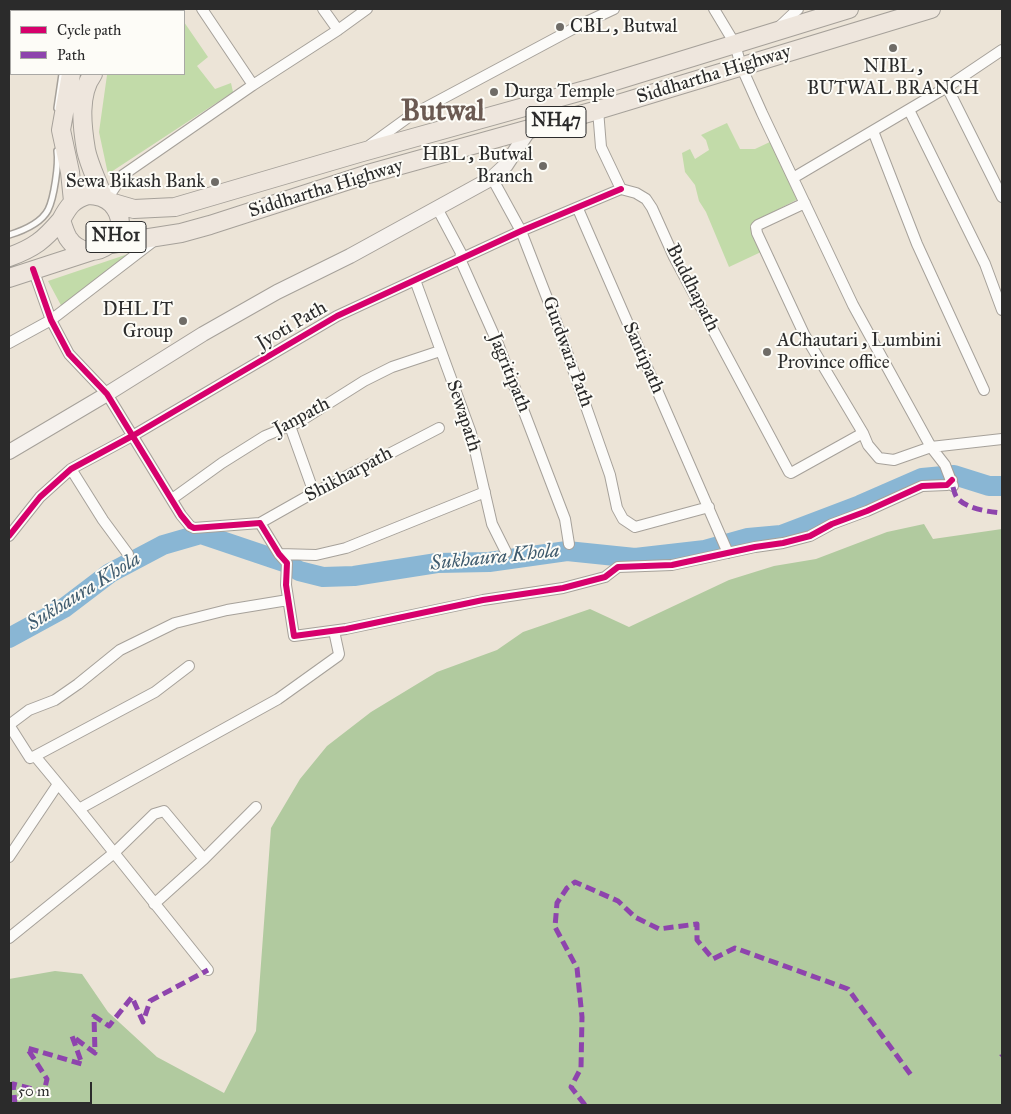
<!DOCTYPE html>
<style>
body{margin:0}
#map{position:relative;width:1011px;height:1114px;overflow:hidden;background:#ece4d7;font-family:"IM FELL Great Primer",serif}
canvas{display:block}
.frame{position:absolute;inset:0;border:10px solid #2b2b2b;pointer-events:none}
.legend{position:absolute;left:10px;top:10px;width:175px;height:65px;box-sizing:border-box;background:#fdfcf7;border:1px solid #a9a8a5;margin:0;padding:6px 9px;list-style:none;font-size:15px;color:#2b2b2b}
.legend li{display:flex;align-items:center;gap:10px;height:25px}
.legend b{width:25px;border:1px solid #a9a8a5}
.scale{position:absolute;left:10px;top:1082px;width:82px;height:22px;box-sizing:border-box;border:2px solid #2b2b2b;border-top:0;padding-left:6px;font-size:15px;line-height:18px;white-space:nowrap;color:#2b2b2b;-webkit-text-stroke:4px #fdfcf7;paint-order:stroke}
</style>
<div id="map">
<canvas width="1011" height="1114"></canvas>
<div class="frame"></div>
<ul class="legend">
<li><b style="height:6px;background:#d6006c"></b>Cycle path</li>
<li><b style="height:6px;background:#8e44ad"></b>Path</li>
</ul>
<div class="scale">50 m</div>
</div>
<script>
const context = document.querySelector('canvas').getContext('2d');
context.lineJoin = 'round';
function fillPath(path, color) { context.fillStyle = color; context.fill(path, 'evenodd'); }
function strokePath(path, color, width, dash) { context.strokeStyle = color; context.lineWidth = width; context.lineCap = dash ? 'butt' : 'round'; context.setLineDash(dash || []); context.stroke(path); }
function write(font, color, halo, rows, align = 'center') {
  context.font = font + ' "IM FELL Great Primer",serif'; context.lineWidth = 4; context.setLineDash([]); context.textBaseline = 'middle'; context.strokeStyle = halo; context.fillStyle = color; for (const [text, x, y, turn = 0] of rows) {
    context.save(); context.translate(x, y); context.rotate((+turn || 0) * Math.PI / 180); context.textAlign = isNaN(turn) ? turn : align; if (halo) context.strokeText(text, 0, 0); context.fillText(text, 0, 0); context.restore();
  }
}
fillPath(new Path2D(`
 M184,22L208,57L197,66L215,89L231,83L233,92L108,174L99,132L107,75L109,74H184Z
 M727,123L740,149H755L772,141L798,199L754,222L752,235L761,252L729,267L706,212L699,201L695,185L685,172L682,153L690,149L695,159L709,150L706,140L701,135Z
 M137,251L63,309L48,281Z`), '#c2dba9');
fillPath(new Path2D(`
 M924,524L933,539L1002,529V1105H9V979L55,971L82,974L108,1012L157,1057L224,1093L256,1031L271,828L300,779L327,746L371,712L437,672L497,650L523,632L590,609L629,627L729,580L774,566L816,559L887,532Z`), '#b1ca9f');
strokePath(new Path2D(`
 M9,638L64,608L110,573L163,545L201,534L287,563L299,571L323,577L354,576L437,563L489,562L567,551L635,558L705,550L748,538L781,535L860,505L922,478L954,475L989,486H1002`), '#89b6d4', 20);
const lane = new Path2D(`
 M57,108L62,74
 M9,235C22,231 41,223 48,210C54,198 59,164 57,151`);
const street = new Path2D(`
 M16,9L18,11
 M202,9L253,85
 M323,9L338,30
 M714,9L735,44L741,66L762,113L853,305L931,447L1002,439
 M779,27L798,9
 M947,87L1002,197
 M598,110L601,147L621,189L636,193L646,199L652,208L674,257L789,472L791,473L863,433
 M909,110L985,264L1002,310
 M873,131L917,244L984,390
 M370,145L410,116L582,24L614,9
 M492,178L521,231L556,321L610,475L617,508L623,519L635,527L709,507
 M793,178L947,87L1002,50
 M107,199L123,175L253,85L338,30L367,9
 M805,203L758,225L756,227L757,233L804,334L863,433L868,445L879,458L894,460L931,447L945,465L953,486
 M437,208L461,253L460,259L498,344L565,519L569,544
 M578,209L728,553
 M33,269L51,320L69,354L107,394L181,515L190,526L194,528L260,523L279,554L287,563L286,585L294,636L346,629L483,600L563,588L605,577L618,567L672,565L755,547L783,543L810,536L832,524L867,511L922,486L947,485L952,480
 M415,280L471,433L492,524L506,552
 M9,343L51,320L155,240
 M290,426L314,493
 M71,469L103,520L128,554
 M172,499L222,463L265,436L299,422L364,381L392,367L440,351
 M260,523L306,497L439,428
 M9,536L40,497L71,469L134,435L337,316L521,231L621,189
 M279,554L316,555L346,548L485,492
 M9,725L30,758L35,756L79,809L208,970
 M9,725L29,710L55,700L78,684L120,650L175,623L227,610L288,600
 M35,756L155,692L189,666
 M79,809L278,699L338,656L339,654L334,631
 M9,857L58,784
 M154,904L204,859L256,807
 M9,938L114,853L154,814L164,811L204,859`);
const secondary = new Path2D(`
 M9,452L107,394L203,334L277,292L350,256L492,178L506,165L529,130`);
const highway = new Path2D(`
 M131,11L135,9
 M159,11L162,9
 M71,74L61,130L70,172L73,201
 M93,74C78,94 82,126 86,150C89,165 98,182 103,197
 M88,195C97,195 105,197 112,204C139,234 90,271 68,238C65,233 63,226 61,220C68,207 73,199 88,195Z
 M110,202L134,209L175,207L359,153L589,89L849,9
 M111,244L181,233L210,225L368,174L598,110L931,9
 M9,257C34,248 44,240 61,220
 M9,278L92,251`);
strokePath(lane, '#a6a19a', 8);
strokePath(street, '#a6a19a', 12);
strokePath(secondary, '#a6a19a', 16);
strokePath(highway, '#a6a19a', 20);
strokePath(lane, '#fcfbf9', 5);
strokePath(street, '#fcfbf9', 10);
strokePath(secondary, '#f6f2ee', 14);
strokePath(highway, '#eee6dd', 18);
strokePath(new Path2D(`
 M953,487C954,491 955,496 958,499C968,509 989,512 1002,513
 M1001,1057L1002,1056
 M15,1105L13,1084L44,1092L47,1079L27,1048L82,1064L72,1036L95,1053L94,1016L109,1026L132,997L143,1022L150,1001L208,970
 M585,1105L571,1087L581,1068L582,1017L577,968L555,927L557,903L567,888L575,882L618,901L635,917L659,929L697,924V940L713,959L735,948L848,989L911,1075`), '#8e44ad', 5, [10, 5]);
strokePath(new Path2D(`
 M33,269L51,320L69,354L107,394L181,515L190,526L194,528L260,523L279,554L287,563L286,585L294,636L346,629L483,600L563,588L605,577L618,567L672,565L755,547L783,543L810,536L832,524L867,511L922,486L947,485L952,480
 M9,536L40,497L71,469L134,435L337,316L521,231L621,189`), '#d6006c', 6);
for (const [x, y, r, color] of [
 [560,27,5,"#6f6c67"],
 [893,48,5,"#6f6c67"],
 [494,92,5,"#6f6c67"],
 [543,166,5,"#6f6c67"],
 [215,182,5,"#6f6c67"],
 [183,321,5,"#6f6c67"],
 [767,352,5,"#6f6c67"]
]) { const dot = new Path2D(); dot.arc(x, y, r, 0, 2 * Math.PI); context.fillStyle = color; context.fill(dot); strokePath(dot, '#fdfcf7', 2); }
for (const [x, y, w] of [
 [556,122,60],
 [116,237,60]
]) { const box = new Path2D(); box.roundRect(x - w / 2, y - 15.5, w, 31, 4); context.fillStyle = '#fdfcf7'; context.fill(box); strokePath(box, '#2b2b2b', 1); }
write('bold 18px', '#2b2b2b', null, [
 ["NH47",556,122],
 ["NH01",116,237]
]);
write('19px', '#2b2b2b', '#fdfcf7', [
 ["CBL , Butwal",570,27],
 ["NIBL ,",893,67,"center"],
 ["BUTWAL BRANCH",893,89,"center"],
 ["Durga Temple",504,92],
 ["HBL , Butwal",533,155,"right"],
 ["Branch",533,177,"right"],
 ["Sewa Bikash Bank",205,182,"right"],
 ["DHL IT",173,310,"right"],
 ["Group",173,332,"right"],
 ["AChautari , Lumbini",777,341],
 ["Province office",777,363]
], 'left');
write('19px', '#2b2b2b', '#fdfcf7', [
 ["Siddhartha Highway",714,75,-17],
 ["Siddhartha Highway",326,189,-17],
 ["Buddhapath",692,288,63],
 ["Jyoti Path",292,326,-30],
 ["Gurdwara Path",567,352,70],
 ["Santipath",643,358,66],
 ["Jagritipath",509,373,68],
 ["Sewapath",463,416,72],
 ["Janpath",302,417,-28],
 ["Shikharpath",349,475,-28]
]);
write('italic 20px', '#3f5b6e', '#fdfcf7', [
 ["Sukhaura Khola",495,558,-6],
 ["Sukhaura Khola",84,592,-32]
]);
write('bold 29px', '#6b5a52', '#fdfcf7', [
 ["Butwal",443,113]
]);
</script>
